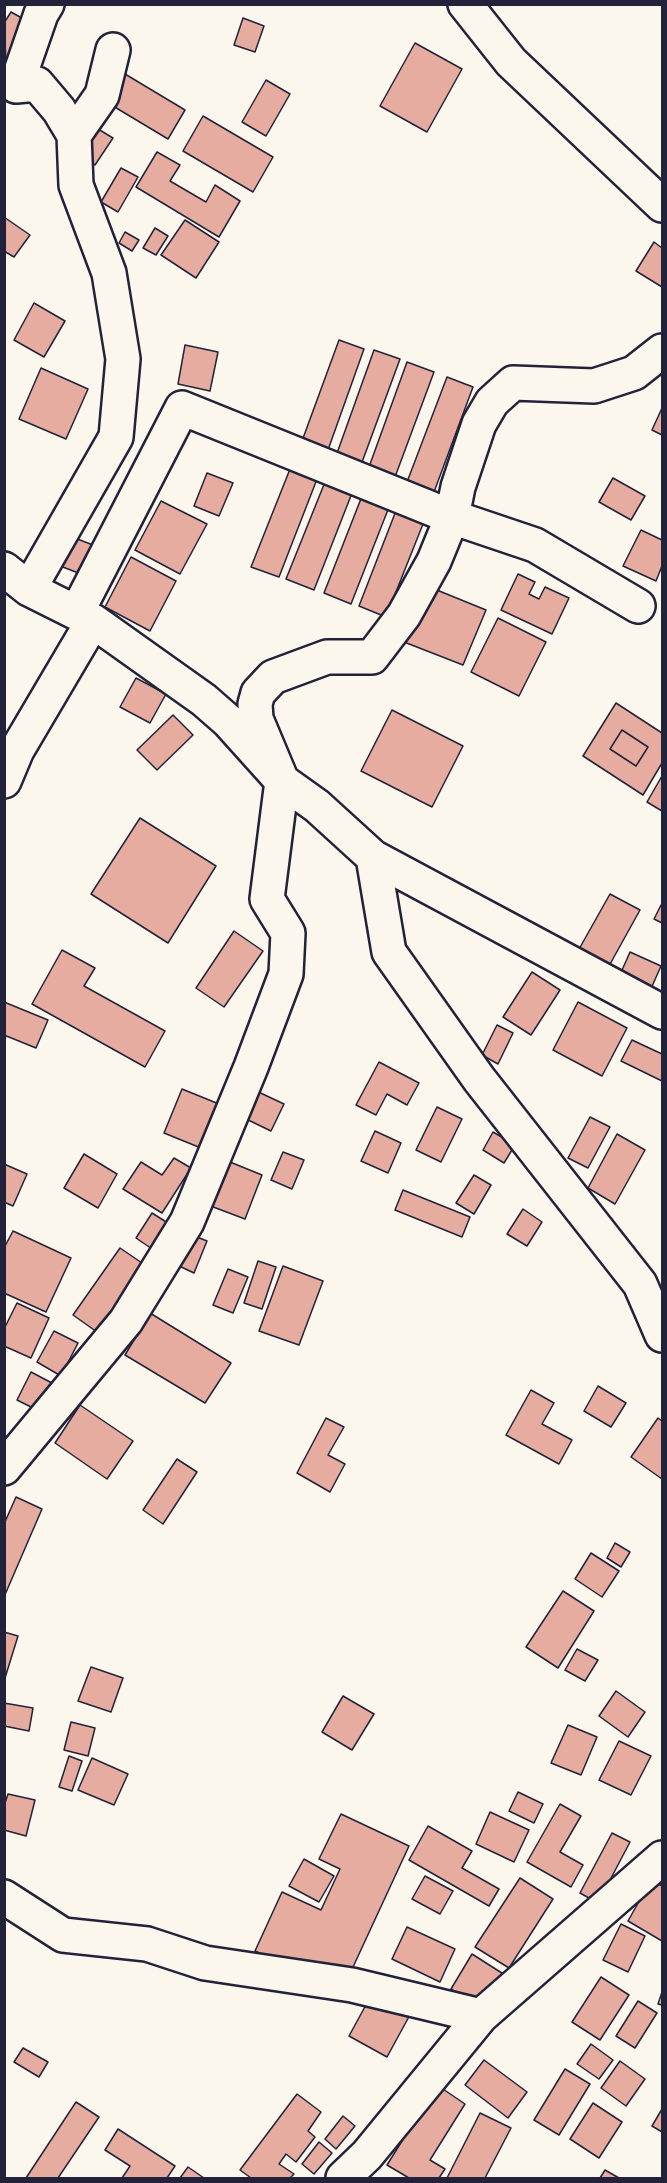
<!DOCTYPE html>
<style>
body{margin:0}
#map{position:relative;width:667px;height:2183px;overflow:hidden;background:#fbf7ec;font-family:Pangolin,sans-serif}
canvas{display:block}
.frame{position:absolute;inset:0;border:6px solid #22223b;pointer-events:none}
</style>
<div id="map">
<canvas width="667" height="2183"></canvas>
<div class="frame"></div>
</div>
<script>
const context = document.querySelector('canvas').getContext('2d');
context.lineJoin = 'round';
function fillPath(path, color) { context.fillStyle = color; context.fill(path, 'evenodd'); }
function strokePath(path, color, width, dash) { context.strokeStyle = color; context.lineWidth = width; context.lineCap = dash ? 'butt' : 'round'; context.setLineDash(dash || []); context.stroke(path); }
const building = new Path2D(`
 M11,12L29,22L6,62L4,23Z
 M243,18L264,26L255,52L234,45Z
 M415,43L462,69L427,132L380,106Z
 M125,74L185,110L168,139L108,103Z
 M266,80L290,94L266,136L242,122Z
 M203,116L273,157L253,192L183,151Z
 M98,129L113,138L95,165L81,155Z
 M157,152L180,165L170,181L206,202L215,185L240,201L219,237L136,187Z
 M121,168L138,177L118,212L101,202Z
 M4,217L30,235L14,257L4,251Z
 M185,220L219,242L196,278L161,255Z
 M155,228L168,236L156,255L143,248Z
 M125,232L139,240L132,251L119,243Z
 M654,242L662,248V287L636,271Z
 M34,303L65,321L44,357L14,340Z
 M339,340L364,349L328,450L302,441Z
 M185,345L218,352L210,391L178,384Z
 M374,350L400,359L361,465L336,456Z
 M407,362L434,372L395,477L369,467Z
 M41,368L88,389L66,439L19,419Z
 M447,377L473,387L434,492L407,482Z
 M662,408V435L652,430Z
 M292,464L319,474L279,577L251,567Z
 M207,473L233,483L219,516L194,506Z
 M327,477L354,488L314,590L286,579Z
 M613,478L645,496L631,520L599,502Z
 M364,491L391,502L351,604L324,593Z
 M161,501L207,524L180,574L135,550Z
 M399,503L427,514L386,617L359,606Z
 M641,530L662,540V566L656,581L623,566Z
 M67,535L93,545L81,574L55,564Z
 M131,557L176,581L150,631L105,607Z
 M518,574L535,582L529,594L539,599L545,587L569,598L552,634L501,610Z
 M427,586L486,610L463,665L404,642Z
 M498,618L546,642L519,696L471,672Z
 M136,678L166,694L150,723L120,707Z
 M616,703L662,733V763L643,795L583,756ZM622,730L648,747L636,766L610,749Z
 M392,710L463,746L432,807L361,771Z
 M173,715L193,735L157,770L137,750Z
 M622,730L648,747L636,766L610,749Z
 M662,776V811L647,802Z
 M140,818L216,866L168,943L91,894Z
 M610,894L640,910L604,975L574,958Z
 M661,905L662,906V923L654,919Z
 M234,931L263,951L224,1007L196,988Z
 M62,950L95,968L84,986L165,1031L145,1067L32,1004Z
 M630,952L661,966L650,991L619,977Z
 M532,972L560,990L531,1035L503,1017Z
 M4,1002L48,1020L36,1048L4,1035Z
 M578,1002L627,1028L602,1076L553,1050Z
 M497,1025L513,1033L498,1064L482,1055Z
 M632,1040L662,1054V1081L621,1061Z
 M379,1062L419,1083L407,1105L387,1094L376,1115L356,1105Z
 M182,1089L219,1104L201,1148L164,1133Z
 M252,1089L284,1104L271,1131L240,1116Z
 M437,1107L462,1119L441,1162L416,1150Z
 M590,1117L610,1127L588,1168L568,1158Z
 M375,1131L401,1143L388,1173L361,1161Z
 M493,1132L515,1145L504,1163L483,1150Z
 M617,1134L645,1150L615,1204L588,1188Z
 M283,1152L304,1160L292,1189L271,1180Z
 M84,1154L117,1174L98,1208L64,1188Z
 M174,1158L191,1168L162,1213L123,1189L141,1162L162,1175Z
 M225,1160L262,1175L245,1219L208,1205Z
 M4,1164L27,1174L13,1206L4,1202Z
 M474,1175L491,1185L474,1214L456,1203Z
 M403,1190L470,1217L462,1237L395,1210Z
 M523,1209L542,1222L527,1246L507,1234Z
 M152,1213L171,1225L155,1251L136,1238Z
 M13,1231L71,1258L46,1312L4,1293V1248Z
 M187,1233L207,1241L194,1273L175,1264Z
 M120,1248L145,1265L97,1332L73,1315Z
 M258,1261L276,1267L262,1309L244,1303Z
 M283,1266L323,1281L299,1345L259,1331Z
 M228,1269L248,1277L233,1313L213,1305Z
 M17,1303L49,1318L31,1358L4,1346V1329Z
 M150,1313L231,1363L205,1403L125,1355Z
 M54,1331L78,1343L61,1376L37,1362Z
 M31,1372L52,1383L39,1411L17,1400Z
 M598,1386L626,1403L611,1427L584,1411Z
 M531,1390L554,1403L542,1424L572,1440L559,1464L506,1435Z
 M80,1405L133,1441L107,1479L55,1443Z
 M326,1418L344,1427L328,1455L345,1464L330,1492L297,1473Z
 M658,1418L662,1421V1479L631,1457Z
 M177,1459L197,1472L163,1524L143,1510Z
 M16,1497L42,1509L4,1597V1524Z
 M615,1543L630,1552L621,1567L607,1558Z
 M591,1553L619,1571L602,1597L575,1579Z
 M563,1591L594,1611L558,1668L526,1647Z
 M4,1632L18,1636L5,1678H4Z
 M577,1649L598,1660L585,1681L565,1670Z
 M91,1667L123,1678L111,1712L78,1701Z
 M616,1691L645,1712L628,1737L599,1716Z
 M343,1696L374,1714L352,1750L322,1732Z
 M4,1703L33,1708L29,1731L4,1726Z
 M71,1722L95,1728L88,1756L64,1750Z
 M568,1725L597,1737L581,1775L551,1763Z
 M619,1741L651,1756L631,1795L599,1780Z
 M69,1756L82,1761L72,1791L59,1787Z
 M92,1758L128,1774L114,1805L78,1790Z
 M518,1792L543,1804L534,1823L509,1811Z
 M8,1794L35,1800L26,1836L4,1830V1806Z
 M560,1804L581,1816L560,1852L583,1865L571,1887L527,1862Z
 M490,1812L529,1830L514,1862L476,1844Z
 M341,1814L409,1846L347,1980L302,1973L255,1951L282,1892L321,1910L340,1869L319,1859Z
 M428,1826L472,1851L462,1868L499,1889L489,1906L409,1860Z
 M612,1833L630,1842L598,1903L580,1893Z
 M304,1859L334,1876L319,1902L289,1886Z
 M425,1876L453,1891L440,1914L412,1899Z
 M520,1878L553,1899L509,1968L475,1947Z
 M651,1880L662,1886V1941L628,1921Z
 M621,1924L645,1936L628,1972L603,1960Z
 M407,1927L455,1949L440,1982L392,1959Z
 M472,1954L505,1975L484,2010L451,1989Z
 M601,1977L629,1995L600,2040L572,2022Z
 M373,1992L411,2013L387,2057L349,2036Z
 M662,1992V2005L658,2004Z
 M638,2001L657,2013L635,2048L616,2036Z
 M591,2044L613,2060L599,2079L577,2064Z
 M23,2048L48,2062L39,2077L14,2062Z
 M484,2060L527,2092L508,2118L465,2085Z
 M620,2061L645,2079L626,2106L601,2088Z
 M565,2069L590,2084L559,2135L534,2120Z
 M437,2085L465,2104L430,2160L445,2169L439,2178H409L387,2165Z
 M297,2094L321,2112L308,2131L315,2137L296,2162L286,2154L279,2164L294,2174L290,2178H251L240,2170Z
 M76,2102L99,2117L58,2178H26Z
 M593,2103L622,2122L599,2158L570,2139Z
 M662,2109V2132L652,2126Z
 M480,2113L511,2128L485,2178H447Z
 M343,2116L355,2126L336,2149L325,2139Z
 M118,2129L175,2166L167,2178H122L130,2166L105,2150Z
 M319,2142L332,2153L314,2174L302,2164Z
 M188,2167L204,2178H180Z
 M605,2170L619,2178H600Z`);
fillPath(building, '#e5ac9f');
strokePath(building, '#22223b', 1.5);
const street = new Path2D(`
 M465,4L511,62L662,205
 M74,135L102,95L113,50
 M4,569L29,589L93,621L204,700L228,721L282,781L317,806L373,857L662,1012
 M29,589L116,437L123,359L109,273L76,185L74,135L59,110L37,84L16,86L41,14L47,4
 M77,612L182,408L452,517L535,545L638,606
 M4,781L17,750L93,621
 M373,857L389,952L479,1079L640,1284L662,1335
 M4,1468L126,1321L187,1222L251,1067L286,974L288,933L267,899L282,781L256,719L255,704L258,693L273,677L327,657H372L404,615L434,561L452,517L458,487L479,424L492,402L513,383L594,386L634,373L662,351
 M4,1897L63,1935L147,1944L205,1963L352,1985L481,2016
 M343,2178L367,2155L481,2016L662,1858`);
strokePath(street, '#22223b', 38);
strokePath(street, '#fbf7ec', 33);
</script>
